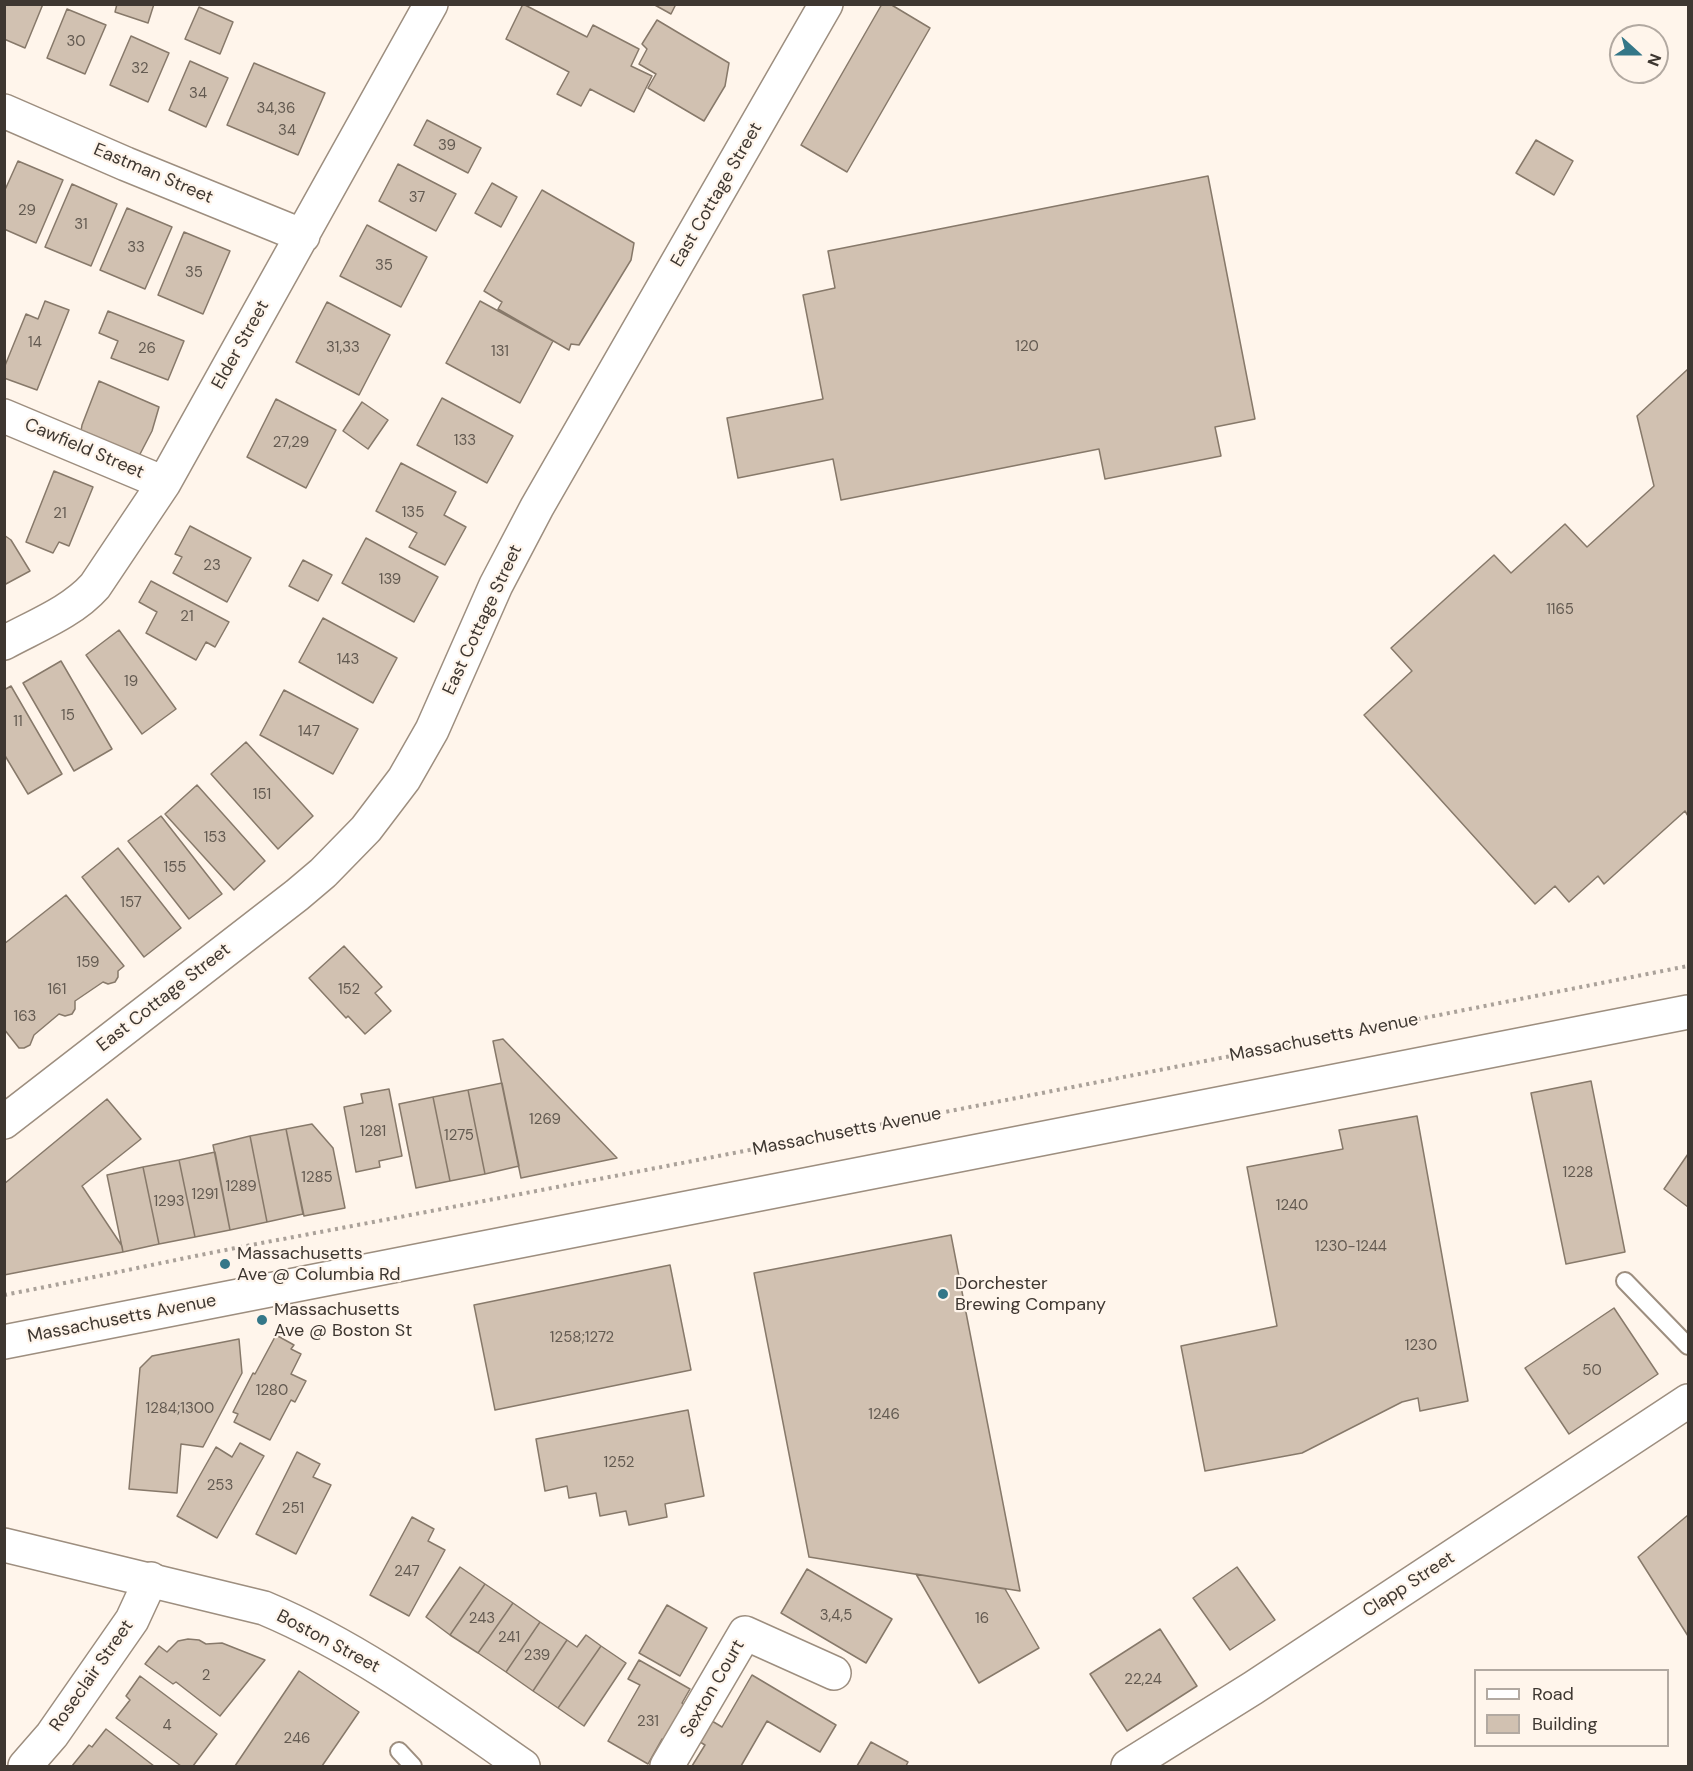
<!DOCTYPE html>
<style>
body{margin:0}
#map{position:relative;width:1693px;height:1771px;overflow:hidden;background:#fff5eb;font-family:"DM Sans",sans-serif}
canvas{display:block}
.frame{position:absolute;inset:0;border:6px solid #3e3731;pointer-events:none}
.legend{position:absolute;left:1474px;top:1669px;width:195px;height:78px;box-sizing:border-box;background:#fff5eb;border:2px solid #b2a9a1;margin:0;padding:8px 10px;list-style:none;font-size:18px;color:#3e3731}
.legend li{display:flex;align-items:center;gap:12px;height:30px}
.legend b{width:30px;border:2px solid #b2a9a1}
.north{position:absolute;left:1609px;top:24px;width:60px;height:60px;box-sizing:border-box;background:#fff5eb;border:2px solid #b2a9a1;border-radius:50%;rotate:111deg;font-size:16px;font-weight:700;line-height:24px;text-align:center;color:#3e3731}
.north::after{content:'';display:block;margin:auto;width:21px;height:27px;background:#347788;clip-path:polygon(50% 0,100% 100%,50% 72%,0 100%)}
</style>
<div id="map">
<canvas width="1693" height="1771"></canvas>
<div class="frame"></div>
<ul class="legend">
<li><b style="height:8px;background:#fff"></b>Road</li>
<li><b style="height:16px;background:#d1c1b1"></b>Building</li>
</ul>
<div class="north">N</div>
</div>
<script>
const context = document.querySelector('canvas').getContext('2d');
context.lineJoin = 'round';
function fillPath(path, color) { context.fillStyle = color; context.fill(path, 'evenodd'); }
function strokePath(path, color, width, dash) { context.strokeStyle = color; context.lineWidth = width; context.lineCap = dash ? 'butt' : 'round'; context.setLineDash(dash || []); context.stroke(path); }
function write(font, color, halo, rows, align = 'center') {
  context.font = font + ' "DM Sans",sans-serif'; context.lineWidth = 4.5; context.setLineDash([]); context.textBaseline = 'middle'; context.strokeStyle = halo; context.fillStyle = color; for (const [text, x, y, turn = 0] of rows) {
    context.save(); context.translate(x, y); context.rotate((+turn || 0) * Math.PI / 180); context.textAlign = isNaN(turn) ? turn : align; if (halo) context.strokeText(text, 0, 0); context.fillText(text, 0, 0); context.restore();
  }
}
const building = new Path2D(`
 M4,4H43L25,48L4,39Z
 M117,4H154L148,23L115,12Z
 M523,4L587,37L593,25L639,49L631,66L652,76L634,112L590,89L581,106L557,94L569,72L506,39Z
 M653,4H676L671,14Z
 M882,4H890L930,28L847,172L801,145Z
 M199,7L233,22L220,54L185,39Z
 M67,9L106,25L85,74L47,58Z
 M657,20L729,63L725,86L704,121L648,88L656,74L639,64L647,49L642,44Z
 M131,36L169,53L148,102L110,85Z
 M190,61L228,78L206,127L169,110Z
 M254,63L325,93L298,155L227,125Z
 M427,120L481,148L468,173L414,145Z
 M1536,140L1573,161L1554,195L1516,173Z
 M18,161L63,180L36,243L4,229V192Z
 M398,164L456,194L436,231L379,201Z
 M1208,176L1255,419L1215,427L1221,456L1105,479L1099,449L841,500L833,459L738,478L727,418L823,399L803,295L835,288L828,251Z
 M492,183L517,197L501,227L475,213Z
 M72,184L117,204L91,266L45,247Z
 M542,190L634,243L631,260L579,345L571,344L569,350L498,309L502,302L484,291Z
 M127,208L172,227L145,289L100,270Z
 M367,225L427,257L401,307L340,276Z
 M184,232L230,251L203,314L158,295Z
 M45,301L69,310L37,390L4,378V368L26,314L38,319Z
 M480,301L553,341L520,403L446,363Z
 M327,302L390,335L359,395L296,362Z
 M108,311L184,341L168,380L111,358L118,341L99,333Z
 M1688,369V816L1685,811L1604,884L1598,876L1569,902L1555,886L1535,904L1364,715L1412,671L1391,648L1494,555L1511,573L1565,524L1587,547L1654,486L1637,416Z
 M99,381L159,407L152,431L138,458L81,431L82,425Z
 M442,398L513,436L487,483L417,445Z
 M276,399L336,430L306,488L247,457Z
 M362,402L388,420L368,449L343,431Z
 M401,463L456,492L444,515L466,527L445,565L409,547L417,533L376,511Z
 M54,471L93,487L69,546L59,542L53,553L26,542Z
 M190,526L251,558L227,602L173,573L182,557L175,554Z
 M4,535L11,540L30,571L4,585Z
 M366,538L438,577L414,622L342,583Z
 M303,560L332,575L318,601L289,586Z
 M151,581L229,622L215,647L206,642L196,660L146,633L157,612L139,602Z
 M323,618L397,658L373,703L299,662Z
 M119,630L176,709L142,734L86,655Z
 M61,661L112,749L74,771L23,683Z
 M11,686L62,774L28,794L4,754V690Z
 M284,690L358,729L333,774L260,735Z
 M246,742L313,816L278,849L211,774Z
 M197,785L265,861L234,890L165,814Z
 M161,816L222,894L189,919L128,841Z
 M118,848L181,928L144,957L82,877Z
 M66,895L124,966L118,971V977L115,982L108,984L103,982L75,1001V1009L72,1014L65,1016L59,1014L34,1035L30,1045L24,1048H19L4,1029V944Z
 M344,946L382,987L375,993L391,1011L365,1034L348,1016L346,1018L309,978Z
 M503,1039L617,1158L521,1178L493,1041Z
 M1591,1081L1625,1252L1566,1264L1531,1093Z
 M502,1083L519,1166L485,1174L468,1090Z
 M389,1089L402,1156L379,1161L380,1167L356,1172L344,1107L363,1103L361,1094Z
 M468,1090L485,1174L450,1181L433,1097Z
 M433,1097L450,1181L416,1188L399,1104Z
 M107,1099L141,1139L82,1186L122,1246L123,1252L4,1275V1184Z
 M1417,1116L1468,1401L1420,1411L1418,1398L1402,1402L1302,1453L1205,1471L1181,1346L1277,1326L1247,1167L1343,1149L1339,1130Z
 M312,1124L333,1148L345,1208L304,1216L286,1129Z
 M286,1129L303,1214L267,1222L250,1136Z
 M250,1136L267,1222L230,1230L213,1145Z
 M215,1152L230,1230L195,1237L179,1160Z
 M1688,1154V1207L1664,1189Z
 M179,1160L195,1237L159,1244L143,1167Z
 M143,1167L159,1244L123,1252L107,1175Z
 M951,1235L1020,1591L809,1557L754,1273Z
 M670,1265L691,1370L495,1410L474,1305Z
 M1614,1308L1658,1374L1569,1434L1525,1368Z
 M276,1335L294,1345L291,1349L301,1354L291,1374L306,1381L295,1402L291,1400L270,1440L234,1422L238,1414L233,1412L253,1373L255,1374Z
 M239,1339L242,1373L203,1447L181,1444L177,1493L129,1489L140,1368L152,1356Z
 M688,1410L704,1496L665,1504L667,1517L629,1525L626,1511L600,1516L596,1493L569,1498L567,1486L545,1491L536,1439Z
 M240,1443L264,1456L217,1538L177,1516L216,1447L232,1457Z
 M297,1452L320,1464L313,1477L331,1485L296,1554L256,1534Z
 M1688,1515V1636L1638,1557Z
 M412,1517L434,1529L428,1541L445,1550L409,1616L370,1595Z
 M460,1567L485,1584L450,1635L426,1617Z
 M1237,1567L1275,1620L1230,1650L1193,1598Z
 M807,1569L892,1619L866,1663L781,1613Z
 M916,1574L1005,1589L1039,1648L979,1683Z
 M485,1584L513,1603L478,1653L450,1635Z
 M513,1603L540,1622L506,1672L478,1653Z
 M667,1605L707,1628L680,1676L639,1653Z
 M540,1622L567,1640L533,1691L506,1672Z
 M1160,1629L1197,1686L1127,1731L1090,1674Z
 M586,1635L601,1646L558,1708L533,1691L567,1640L577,1647Z
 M188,1639L199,1640L206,1644L222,1643L265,1660L220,1716L176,1682L173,1684L145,1664L159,1646L167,1652L178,1641Z
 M601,1646L626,1663L584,1726L558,1708Z
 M639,1660L690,1689L682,1703L686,1705L666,1741L662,1739L648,1764L608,1741L640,1685L628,1679Z
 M299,1671L359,1712L322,1766H235Z
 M752,1675L836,1725L820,1752L767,1721L741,1766H692L705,1745L700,1742L712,1721L722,1727Z
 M140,1676L217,1734L193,1766H181L116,1718L130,1700L126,1696Z
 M106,1729L154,1766H72L89,1745L92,1747Z
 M871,1742L908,1762L906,1766H857Z`);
fillPath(building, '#d1c1b1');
strokePath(building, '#87796a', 1.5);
const lane = new Path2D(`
 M1625,1281L1688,1346
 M399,1751L413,1766`);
const street = new Path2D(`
 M4,111L126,164L303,236
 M4,416L164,483
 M4,643C35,626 72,612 95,586L164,483L431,4
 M25,1766L52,1735L132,1620L151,1579
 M667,1766L745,1633L834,1673
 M1128,1766L1253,1688L1688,1401`);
const secondary = new Path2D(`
 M4,1122L297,895L323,873L366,829L404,779L432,730L496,585L537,507L826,4
 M4,1545L264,1608C357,1647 440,1708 523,1766`);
const primary = new Path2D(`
 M4,1342L1688,1012`);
strokePath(lane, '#9d8e7f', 20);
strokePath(street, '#9d8e7f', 36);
strokePath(secondary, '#9d8e7f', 36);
strokePath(primary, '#9d8e7f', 36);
strokePath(new Path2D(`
 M4,1295C98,1277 190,1256 283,1239C752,1151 1220,1058 1688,966`), '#aaa199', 4, [3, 4.5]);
strokePath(lane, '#fff', 16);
strokePath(street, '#fff', 33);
strokePath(secondary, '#fff', 33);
strokePath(primary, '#fff', 33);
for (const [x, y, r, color] of [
 [225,1264,6,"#347788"],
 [943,1294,6,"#347788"],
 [262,1320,6,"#347788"]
]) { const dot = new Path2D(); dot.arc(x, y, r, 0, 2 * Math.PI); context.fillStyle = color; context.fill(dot); strokePath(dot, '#fff5eb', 2); }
write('15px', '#635a51', null, [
 ["30",76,42],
 ["32",140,69],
 ["34",198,94],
 ["34,36",276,109],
 ["34",287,131],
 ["39",447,146],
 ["37",417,198],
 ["29",27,211],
 ["31",81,225],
 ["33",136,248],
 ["35",384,266],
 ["35",194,273],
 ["14",35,343],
 ["120",1027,347],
 ["31,33",343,348],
 ["26",147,349],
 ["131",500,352],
 ["133",465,441],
 ["27,29",291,443],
 ["135",413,513],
 ["21",60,514],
 ["23",212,566],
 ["139",390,580],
 ["1165",1560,610],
 ["21",187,617],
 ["143",348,660],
 ["19",131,682],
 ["15",68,716],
 ["11",18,722],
 ["147",309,732],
 ["151",262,795],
 ["153",215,838],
 ["155",175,868],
 ["157",131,903],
 ["159",88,963],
 ["161",57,990],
 ["152",349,990],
 ["163",25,1017],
 ["1269",545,1120],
 ["1281",373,1132],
 ["1275",459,1136],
 ["1228",1578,1173],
 ["1285",317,1178],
 ["1289",241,1187],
 ["1291",205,1195],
 ["1293",169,1202],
 ["1240",1292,1206],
 ["1230-1244",1351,1247],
 ["1258;1272",582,1338],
 ["1230",1421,1346],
 ["50",1592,1371],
 ["1280",272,1391],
 ["1284;1300",180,1409],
 ["1246",884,1415],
 ["1252",619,1463],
 ["253",220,1486],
 ["251",293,1509],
 ["247",407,1572],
 ["3,4,5",836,1616],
 ["243",482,1619],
 ["16",982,1619],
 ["241",509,1638],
 ["239",537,1656],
 ["2",206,1676],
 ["22,24",1143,1680],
 ["231",648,1722],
 ["4",167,1726],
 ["246",297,1739]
]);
write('18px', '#3e3731', '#fff5eb', [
 ["Eastman Street",153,174,23],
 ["East Cottage Street",717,195,-60],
 ["Elder Street",241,345,-61],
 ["Cawfield Street",84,449,23],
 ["East Cottage Street",483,620,-65],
 ["East Cottage Street",164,998,-38],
 ["Massachusetts Avenue",1324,1038,-11],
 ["Massachusetts Avenue",847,1132,-11],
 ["Massachusetts Avenue",122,1319,-11],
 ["Clapp Street",1409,1585,-33],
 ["Boston Street",328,1642,28],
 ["Roseclair Street",92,1676,-55],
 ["Sexton Court",713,1689,-60]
]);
write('18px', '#3e3731', '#fff5eb', [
 ["Massachusetts",237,1254],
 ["Ave @ Columbia Rd",237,1275],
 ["Dorchester",955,1284],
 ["Brewing Company",955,1305],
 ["Massachusetts",274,1310],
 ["Ave @ Boston St",274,1331]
], 'left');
</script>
